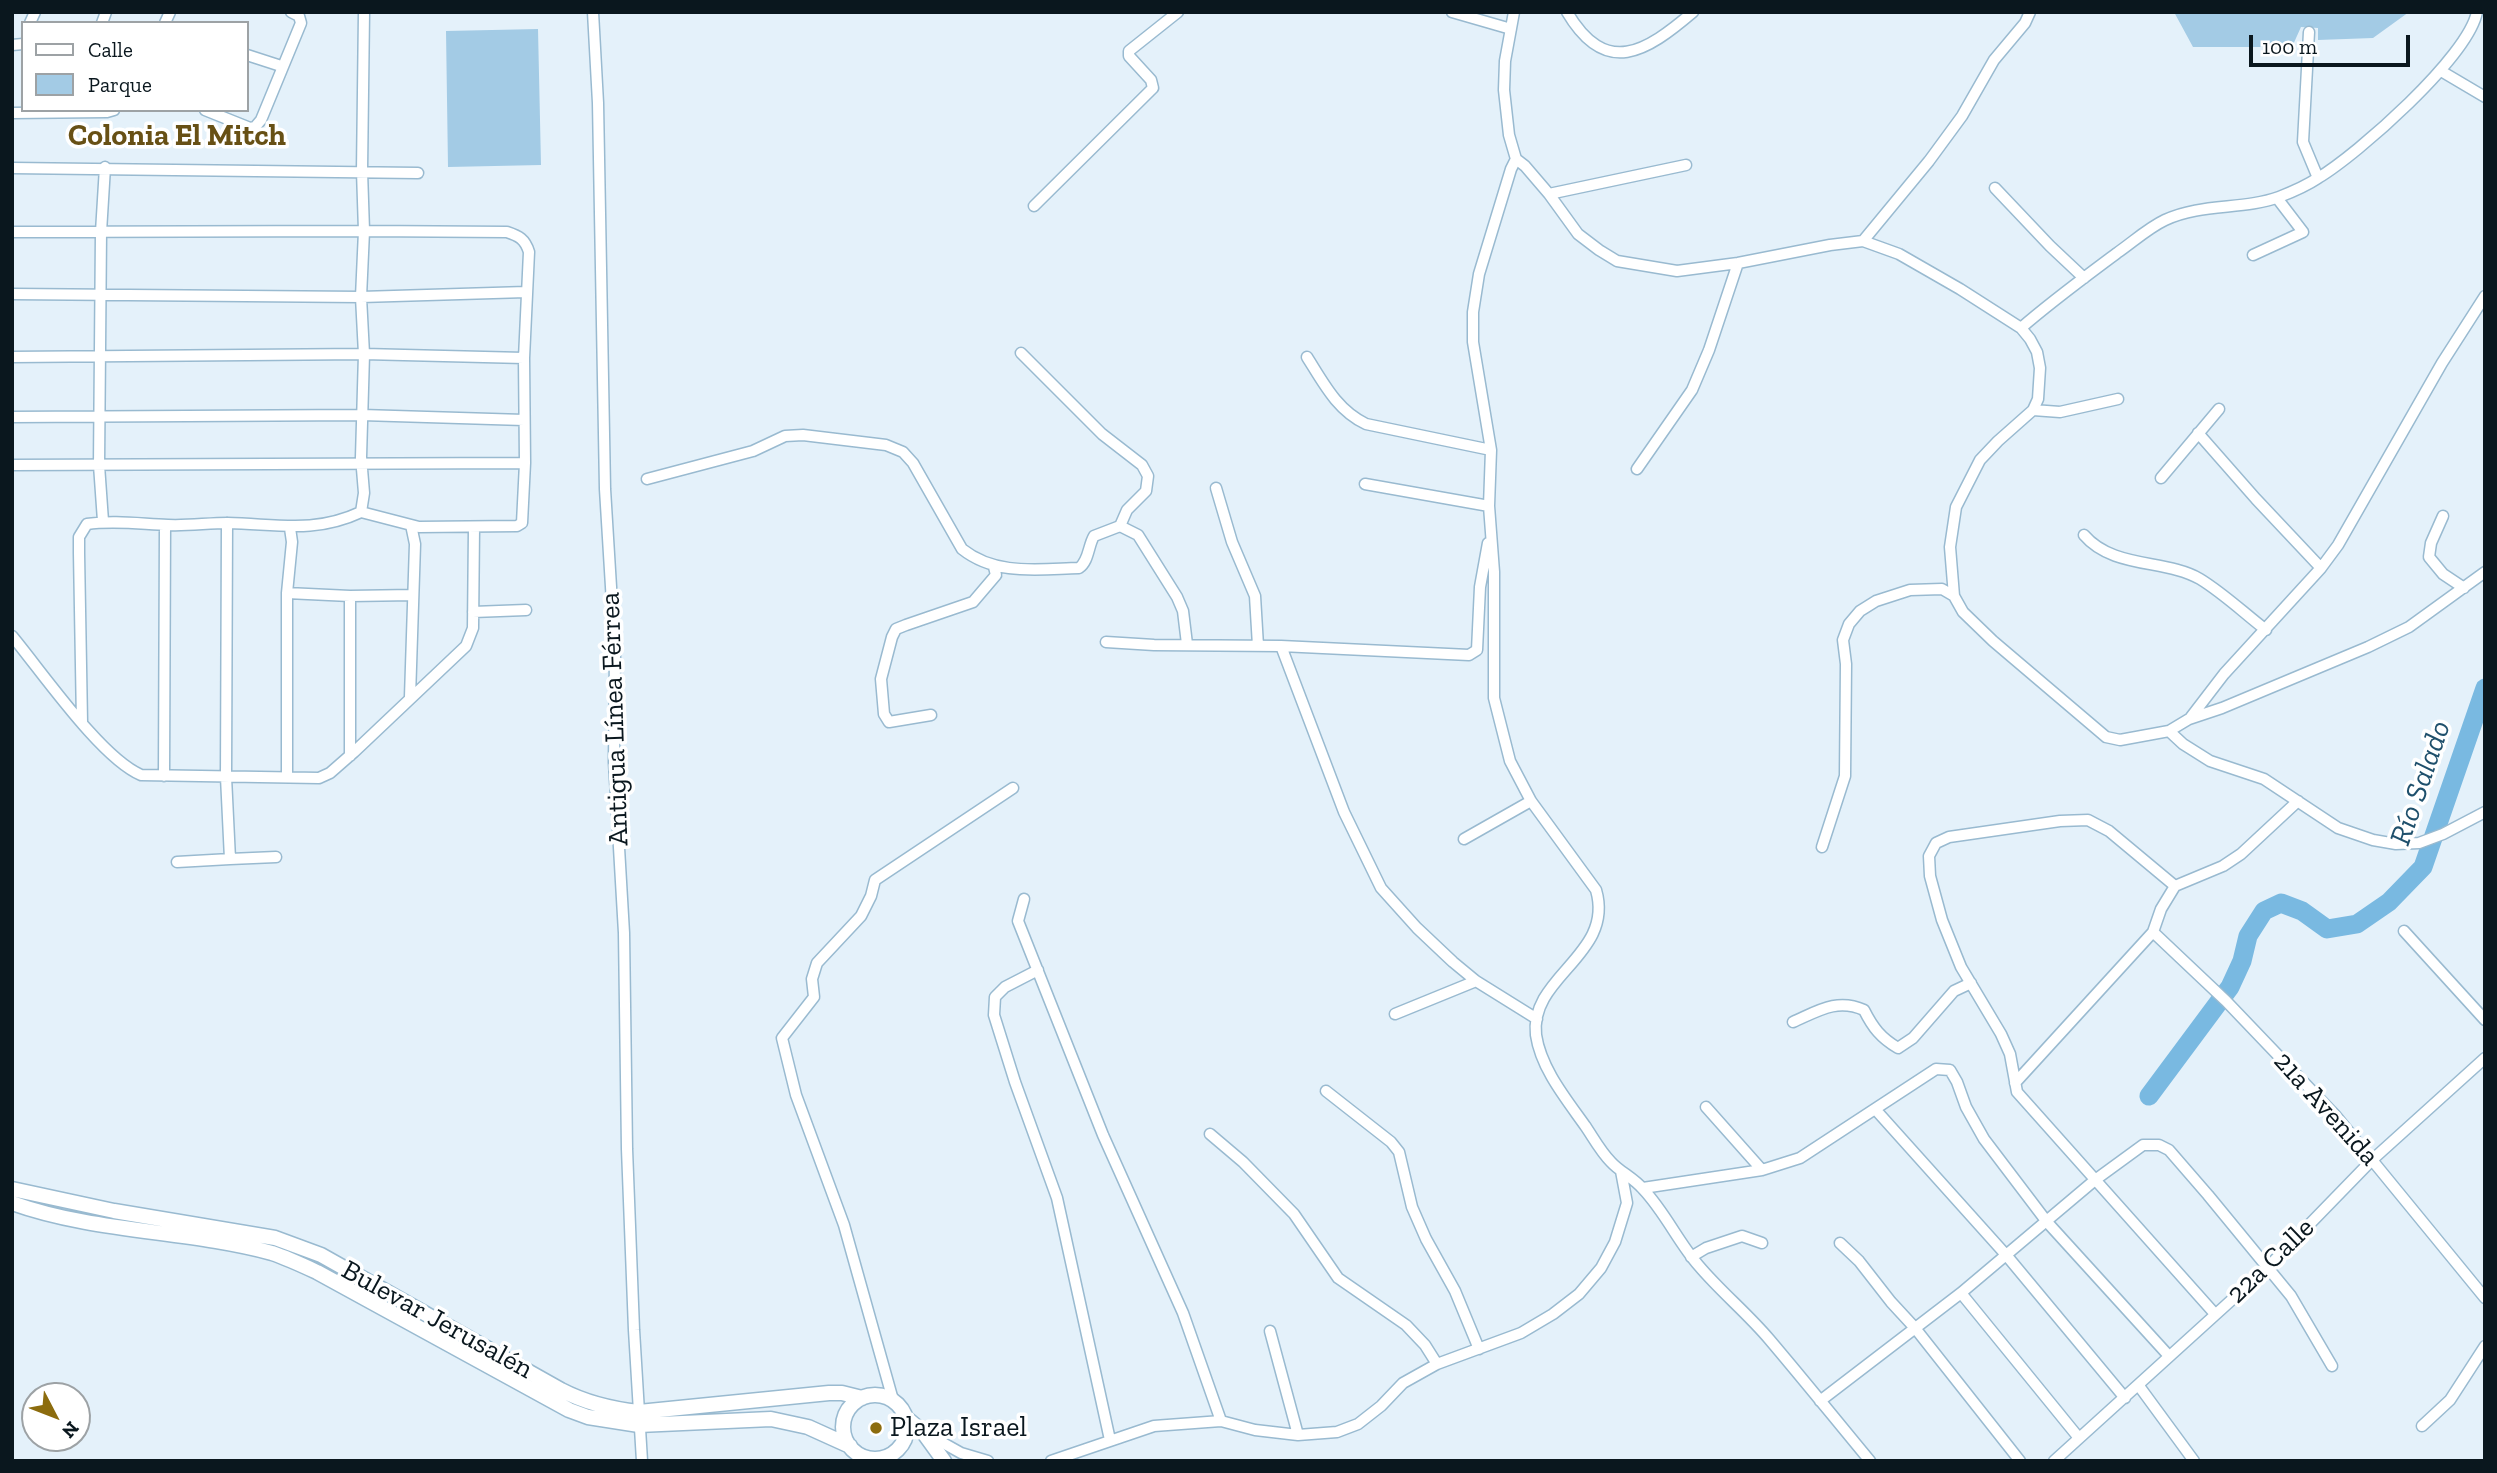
<!DOCTYPE html>
<meta charset="utf-8">
<style>
body{margin:0}
#map{position:relative;width:2497px;height:1473px;overflow:hidden;background:#e4f1fa;font-family:"Zilla Slab",serif}
canvas{display:block}
.frame{position:absolute;inset:0;border:14px solid #0a171e;pointer-events:none}
.legend{position:absolute;left:21px;top:21px;width:228px;height:91px;box-sizing:border-box;background:#fff;border:2px solid #9da2a5;margin:0;padding:9px 12px;list-style:none;font-size:21px;color:#0a171e}
.legend li{display:flex;align-items:center;gap:14px;height:35px}
.legend b{width:35px;border:2px solid #9da2a5}
.north{position:absolute;left:21px;top:1382px;width:70px;height:70px;box-sizing:border-box;background:#fff;border:2px solid #9da2a5;border-radius:50%;rotate:132deg;font-size:19px;font-weight:700;line-height:28px;text-align:center;color:#0a171e}
.north::after{content:'';display:block;margin:auto;width:24px;height:32px;background:#8c6c0e;clip-path:polygon(50% 0,100% 100%,50% 72%,0 100%)}
.scale{position:absolute;left:2249px;top:35px;width:161px;height:32px;box-sizing:border-box;border:4px solid #0a171e;border-top:0;padding-left:9px;font-size:21px;line-height:24px;white-space:nowrap;color:#0a171e;-webkit-text-stroke:5px #fff;paint-order:stroke}
</style>
<div id="map">
<canvas width="2497" height="1473"></canvas>
<div class="frame"></div>
<ul class="legend">
<li><b style="height:9px;background:#fff"></b>Calle</li>
<li><b style="height:19px;background:#a3cbe5"></b>Parque</li>
</ul>
<div class="north">N</div>
<div class="scale">100 m</div>
</div>
<script>
const context = document.querySelector('canvas').getContext('2d');
context.lineJoin = 'round';
function fillPath(path, color) { context.fillStyle = color; context.fill(path, 'evenodd'); }
function strokePath(path, color, width, dash) { context.strokeStyle = color; context.lineWidth = width; context.lineCap = dash ? 'butt' : 'round'; context.setLineDash(dash || []); context.stroke(path); }
function write(font, color, halo, rows, align = 'center') {
  context.font = font + ' "Zilla Slab",serif'; context.lineWidth = 7; context.setLineDash([]); context.textBaseline = 'middle'; context.strokeStyle = halo; context.fillStyle = color; for (const [text, x, y, turn = 0] of rows) {
    context.save(); context.translate(x, y); context.rotate((+turn || 0) * Math.PI / 180); context.textAlign = isNaN(turn) ? turn : align; if (halo) context.strokeText(text, 0, 0); context.fillText(text, 0, 0); context.restore();
  }
}
fillPath(new Path2D(`
 M2174,12H2409L2373,38L2318,40V28L2301,27L2292,47H2193Z
 M538,29L541,165L448,167L446,31Z`), '#a3cbe5');
strokePath(new Path2D(`
 M2149,1096L2230,987L2242,961L2248,936L2264,911L2281,903L2302,911L2327,929L2357,924L2389,902L2423,867L2485,688`), '#79b9e1', 19);
const minor = new Path2D(`
 M593,12L598,103L605,489L615,652L614,762L624,933L627,1149L634,1330L642,1461
 M1452,12L1511,29
 M1514,12L1505,61L1504,90L1509,135L1516,159L1525,166L1549,194L1578,234L1599,250L1617,261L1677,271L1738,263L1830,245L1863,241L1899,254L1960,289L2021,328L2030,339L2037,352L2040,368L2038,399L2033,410L1998,441L1980,460L1956,507L1950,547L1954,596L1963,612L1993,641L2106,737L2120,740L2169,731L2189,719L2222,708L2368,647L2409,627L2485,572
 M1567,12C1606,78 1646,52 1693,12
 M30,23L35,12
 M102,23L106,12
 M165,23L170,12
 M2309,32L2303,142L2318,178
 M12,45L23,44
 M247,55L281,66
 M2441,71L2485,97
 M205,110L250,128L255,127L261,120L301,23L299,16L291,12
 M12,113L107,112L114,110
 M1516,159L1511,169L1479,274L1473,312V342L1491,450L1489,506L1494,572V698L1510,761L1531,801L1596,890C1615,955 1529,976 1536,1035C1541,1069 1567,1100 1586,1127C1594,1139 1601,1152 1611,1162C1620,1172 1634,1178 1643,1189C1665,1212 1678,1242 1699,1266C1721,1292 1747,1313 1769,1339C1803,1379 1836,1420 1870,1461
 M12,168L418,173
 M1995,188L2050,246L2084,278
 M1549,194L1686,165
 M1034,206L1153,88L1151,80L1129,56V51L1178,12
 M12,232L364,231L507,232C519,236 525,239 529,252L524,358L525,463L522,523L517,526L419,527L361,512
 M1863,241L1929,161L1962,116L1994,60L2025,23L2030,12
 M2253,255L2303,232L2277,198
 M12,294L361,297L526,292
 M2021,328C2052,301 2085,277 2117,253C2133,242 2148,228 2165,220C2201,203 2243,210 2279,197C2292,192 2306,186 2318,178C2358,154 2468,57 2477,12
 M1021,353L1102,434L1142,465L1148,476L1146,491L1127,510L1120,526
 M12,357L364,354L524,358
 M1307,357C1324,384 1337,410 1366,424L1491,450
 M2033,410L2060,412L2118,399
 M12,417L362,415L524,420
 M2198,433L2256,499L2321,568
 M12,465L525,463
 M1637,469L1692,390L1709,350L1738,263
 M2161,478L2219,409
 M647,479L753,451L785,436L803,435L886,445L903,452L913,463L962,549C996,576 1038,569 1079,568C1089,561 1088,546 1094,536L1120,526L1138,535L1177,597L1183,611L1187,644
 M1365,484L1489,506
 M1216,488L1232,542L1255,596L1258,646
 M2443,516L2431,543L2429,557L2443,574L2464,588
 M103,521L99,465L101,232L105,167
 M227,523L226,777L230,859L276,857
 M2084,535C2113,569 2166,559 2200,579C2223,593 2244,613 2266,630
 M287,593L350,596L413,595
 M473,612L526,610
 M12,636C42,672 101,758 141,775L319,778L330,773L354,752L466,646L473,628L474,528
 M1106,642L1154,645L1281,646L1469,655L1477,650L1480,587L1488,543
 M1281,646L1344,812L1381,888L1417,928L1453,962L1476,981L1537,1019
 M410,697L415,544L411,525
 M931,715L889,722L884,714L881,679L892,637L896,629L906,625L973,602L996,575L994,567
 M2191,717L2224,674L2321,568L2338,545L2442,363L2485,296
 M82,722L79,553V537L87,524C114,520 141,524 168,525C188,526 208,523 228,523C277,524 314,534 361,512L364,493L361,457L364,354L361,297L364,231L362,171L364,12
 M2169,731L2183,744L2210,761L2264,779L2338,828L2373,840L2396,844L2419,843L2443,834L2485,812
 M350,756V596
 M164,776L165,525
 M287,776V593L292,542L290,528
 M1464,839L1531,801
 M1822,847L1845,776L1846,664L1843,640L1849,624L1860,611L1876,601L1910,590L1942,589L1954,596
 M177,862L230,859
 M2175,886L2109,831L2088,820L2060,821L1949,837L1936,843L1929,856L1930,876L1942,920L1961,967L2001,1034L2010,1054L2017,1092L2215,1314
 M1024,899L1018,921L1103,1135L1183,1313L1221,1421
 M2404,931L2485,1020
 M2153,932L2226,1001L2336,1116L2485,1298
 M1038,970L1005,987L995,997L994,1015L1015,1082L1057,1198L1110,1440
 M1395,1014L1476,981
 M1793,1022C1818,1011 1837,998 1864,1010C1873,1028 1881,1038 1898,1048L1913,1038L1954,991L1971,983
 M2015,1083L2153,932L2161,909L2175,886L2223,866L2241,854L2298,801
 M1326,1091L1391,1142L1399,1152L1412,1207L1426,1239L1455,1291L1479,1349
 M1706,1107L1762,1170
 M1875,1109L2007,1256L2125,1398
 M1210,1134L1243,1162L1294,1214L1338,1278L1406,1325L1425,1345L1437,1364
 M1643,1188L1762,1170L1800,1158L1936,1069L1950,1070L1957,1082L1966,1107L1984,1139L2047,1222L2169,1356
 M1840,1243L1859,1261L1891,1302L1915,1328L2020,1461
 M1691,1257L1706,1248L1742,1236L1762,1243
 M1961,1293L2079,1438
 M1270,1331L1298,1435
 M2139,1386L2194,1461
 M893,1400L844,1225L796,1095L782,1038L814,997L812,979L817,963L861,916L871,896L875,880L1013,788
 M1820,1401L1961,1293L2095,1180L2143,1145H2159L2169,1150L2208,1195L2291,1296L2332,1366
 M2422,1426L2450,1400L2485,1346
 M927,1434L961,1453L988,1461
 M1051,1461L1154,1426L1221,1421L1255,1430L1298,1435L1337,1432L1358,1424L1381,1406L1403,1383L1437,1364L1521,1333L1553,1314L1579,1294L1601,1268L1615,1242L1627,1203L1621,1171
 M2054,1461L2268,1267L2372,1160L2485,1058`);
const secondary = new Path2D(`
 M12,1189L114,1211L275,1238L321,1255L561,1390C586,1403 611,1409 639,1412L829,1393H842L862,1398
 M12,1203C96,1233 187,1230 272,1253C287,1258 302,1265 317,1272L569,1410L588,1417L639,1425L771,1419L808,1427L850,1446
 M843 1427a32 32 0 1 1 64 0a32 32 0 1 1-64 0Z
 M905,1417L923,1432L944,1461`);
strokePath(minor, '#99bad0', 13);
strokePath(secondary, '#99bad0', 17);
strokePath(minor, '#fff', 10);
strokePath(secondary, '#fff', 14);
for (const [x, y, r, color] of [
 [876,1428,7,"#8c6c0e"]
]) { const dot = new Path2D(); dot.arc(x, y, r, 0, 2 * Math.PI); context.fillStyle = color; context.fill(dot); strokePath(dot, '#fff', 2.5); }
write('28px', '#0a171e', '#fff', [
 ["Antigua Línea Férrea",615,719,-92],
 ["21a Avenida",2326,1109,48],
 ["22a Calle",2271,1261,-44],
 ["Bulevar Jerusalén",437,1320,29]
]);
write('28px', '#0a171e', '#fff', [
 ["Plaza Israel",890,1428]
], 'left');
write('bold 30px', '#675015', '#fff', [
 ["Colonia El Mitch",177,136]
]);
write('italic 30px', '#1f506c', '#fff', [
 ["Río Salado",2421,783,-71]
]);
</script>
